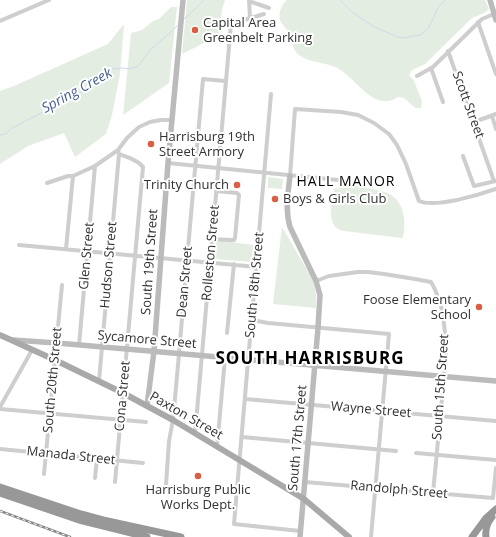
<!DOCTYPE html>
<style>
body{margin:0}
canvas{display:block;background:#fff}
</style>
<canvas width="496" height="537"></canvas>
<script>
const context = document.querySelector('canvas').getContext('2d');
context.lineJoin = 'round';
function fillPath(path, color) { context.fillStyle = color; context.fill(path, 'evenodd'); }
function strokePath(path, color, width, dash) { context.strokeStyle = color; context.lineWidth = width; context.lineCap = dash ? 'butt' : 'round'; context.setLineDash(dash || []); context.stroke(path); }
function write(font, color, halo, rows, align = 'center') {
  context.font = font + ' "Open Sans",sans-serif'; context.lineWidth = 4; context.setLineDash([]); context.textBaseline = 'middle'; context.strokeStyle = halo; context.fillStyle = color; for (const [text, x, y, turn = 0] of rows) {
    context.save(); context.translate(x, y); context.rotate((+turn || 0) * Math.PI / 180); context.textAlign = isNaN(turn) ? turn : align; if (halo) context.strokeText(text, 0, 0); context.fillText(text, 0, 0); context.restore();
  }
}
fillPath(new Path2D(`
 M187,0H225L222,9L221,19L222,26L218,36L182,54Z
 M287,0H485L489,9L484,13L472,18L425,64L412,70L409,75L414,81L422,101L421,108H415L404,98L398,97C374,113 358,80 339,69C329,63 315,63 304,58C291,52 293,41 287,30C285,27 281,23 280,20C278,13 282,4 287,0Z
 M171,7H177L169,83L123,115L131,33L142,30L153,21L159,19Z
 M124,24L120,74L112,115L106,134L75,157L64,133L28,146L0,164V91L14,86L108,44Z
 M268,177L283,179L282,189L268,188Z
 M352,185L385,192C404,199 407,220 403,238L344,231C325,227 332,204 334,190L335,188C338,189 341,189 343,186L346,187Z
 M282,227L313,280L316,294V308L273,304Z
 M216,240L253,245L252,262L215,259Z`), '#e4ede1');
strokePath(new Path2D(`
 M340,0L352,12L362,19L373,26L397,37L405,38L413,36L421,35L429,27L439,6L446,0
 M184,19L194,10L204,0
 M0,135L5,134L12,128L49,109L53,105L69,99L86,89L100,75L110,69L123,68L130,69L138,66L152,48L170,33L178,25`), '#cfd9eb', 1);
strokePath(new Path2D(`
 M249,0L250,18
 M249,1L269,8
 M0,21L49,0
 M478,22L496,74
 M448,51L494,181
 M431,68L443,102
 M417,76L433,67L482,19L494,14
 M271,94L234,524L300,531
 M492,116L496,129
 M474,122L496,114
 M463,156L474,186L496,181
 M168,163L338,180
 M290,176L295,109L341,112L358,115L374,123L389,134L397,145L406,164L419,201C436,208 479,195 496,189
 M47,183L68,176H73L95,166L118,150L127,138L139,127L150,122L161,120H172
 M212,239L231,240H234L235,238L239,195L237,193L216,191
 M19,245L257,267
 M66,249L73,176
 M316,281L329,276L358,272H368L384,274L415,279L431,282C436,290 438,297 441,306C445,325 446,338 446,357L433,493
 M252,320L268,323L389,334L371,537
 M227,333L234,264
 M79,345L95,166
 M99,381L119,154L118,150
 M245,399L496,421
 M0,407L32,350
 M0,409L146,422
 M195,434L231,24L264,14
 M242,437L396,451
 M217,447L225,358
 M0,449L143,463
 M416,453L496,460
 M44,474L62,285
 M95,478L97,458
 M115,482L143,167C138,160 127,157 119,154
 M305,482L493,498L496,468
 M166,485L169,441L173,420L179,354L187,260L203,79L225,81`), '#cecece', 4);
strokePath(new Path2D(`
 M490,0L496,20
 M290,176C288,193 285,210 290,227L316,281L320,295L318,328L300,537
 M13,340L57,343L496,381
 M147,406L154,351L168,163L183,0`), '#bbb', 5.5);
strokePath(new Path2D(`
 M0,335L55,360L123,393L173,420L304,499L349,537`), '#a9a9a9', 6);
strokePath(new Path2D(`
 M0,487L81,514L103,520L181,537
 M0,493L79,520L147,537
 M472,537L486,518L496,509
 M486,537C485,529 487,523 492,517`), '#989898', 7);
const rail = new Path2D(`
 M0,511L70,537`);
strokePath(rail, '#868686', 2.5);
strokePath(rail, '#fff', 1, [3]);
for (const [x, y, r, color] of [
 [195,30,4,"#d95e42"],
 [151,144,4,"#d95e42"],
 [237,185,4,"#d95e42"],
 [275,199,4,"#d95e42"],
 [479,307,4,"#d95e42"],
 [198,476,4,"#d95e42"]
]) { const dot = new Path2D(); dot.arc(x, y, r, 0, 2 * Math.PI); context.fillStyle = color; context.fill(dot); strokePath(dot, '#fff', 1.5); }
write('13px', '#313131', '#fff', [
 ["Capital Area",203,23],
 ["Greenbelt Parking",203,38],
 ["Harrisburg 19th",159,137],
 ["Street Armory",159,152],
 ["Trinity Church",229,185,"right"],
 ["Boys & Girls Club",283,199],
 ["Foose Elementary",471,300,"right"],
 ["School",471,315,"right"],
 ["Harrisburg Public",198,490,"center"],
 ["Works Dept.",198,505,"center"]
], 'left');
write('13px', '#313131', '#fff', [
 ["Scott Street",468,105,70],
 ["Rolleston Street",211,253,-85],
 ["Glen Street",87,256,-85],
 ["South 19th Street",150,262,-86],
 ["Hudson Street",109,265,-85],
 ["Dean Street",185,282,-85],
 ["South 18th Street",255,285,-85],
 ["Sycamore Street",147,340,5],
 ["South 20th Street",53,380,-85],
 ["South 15th Street",441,387,-86],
 ["Cona Street",123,396,-85],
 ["Wayne Street",371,410,5],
 ["Paxton Street",186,416,30],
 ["South 17th Street",298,438,-85],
 ["Manada Street",71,456,6],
 ["Randolph Street",399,490,5]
]);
write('italic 14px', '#445e8e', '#fff', [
 ["Spring Creek",77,91,-29]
]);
context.letterSpacing = '1px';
write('14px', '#000', '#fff', [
 ["HALL MANOR",346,182]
]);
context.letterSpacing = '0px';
context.letterSpacing = '1px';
write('bold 17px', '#000', '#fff', [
 ["SOUTH HARRISBURG",310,359]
]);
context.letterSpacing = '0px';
</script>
